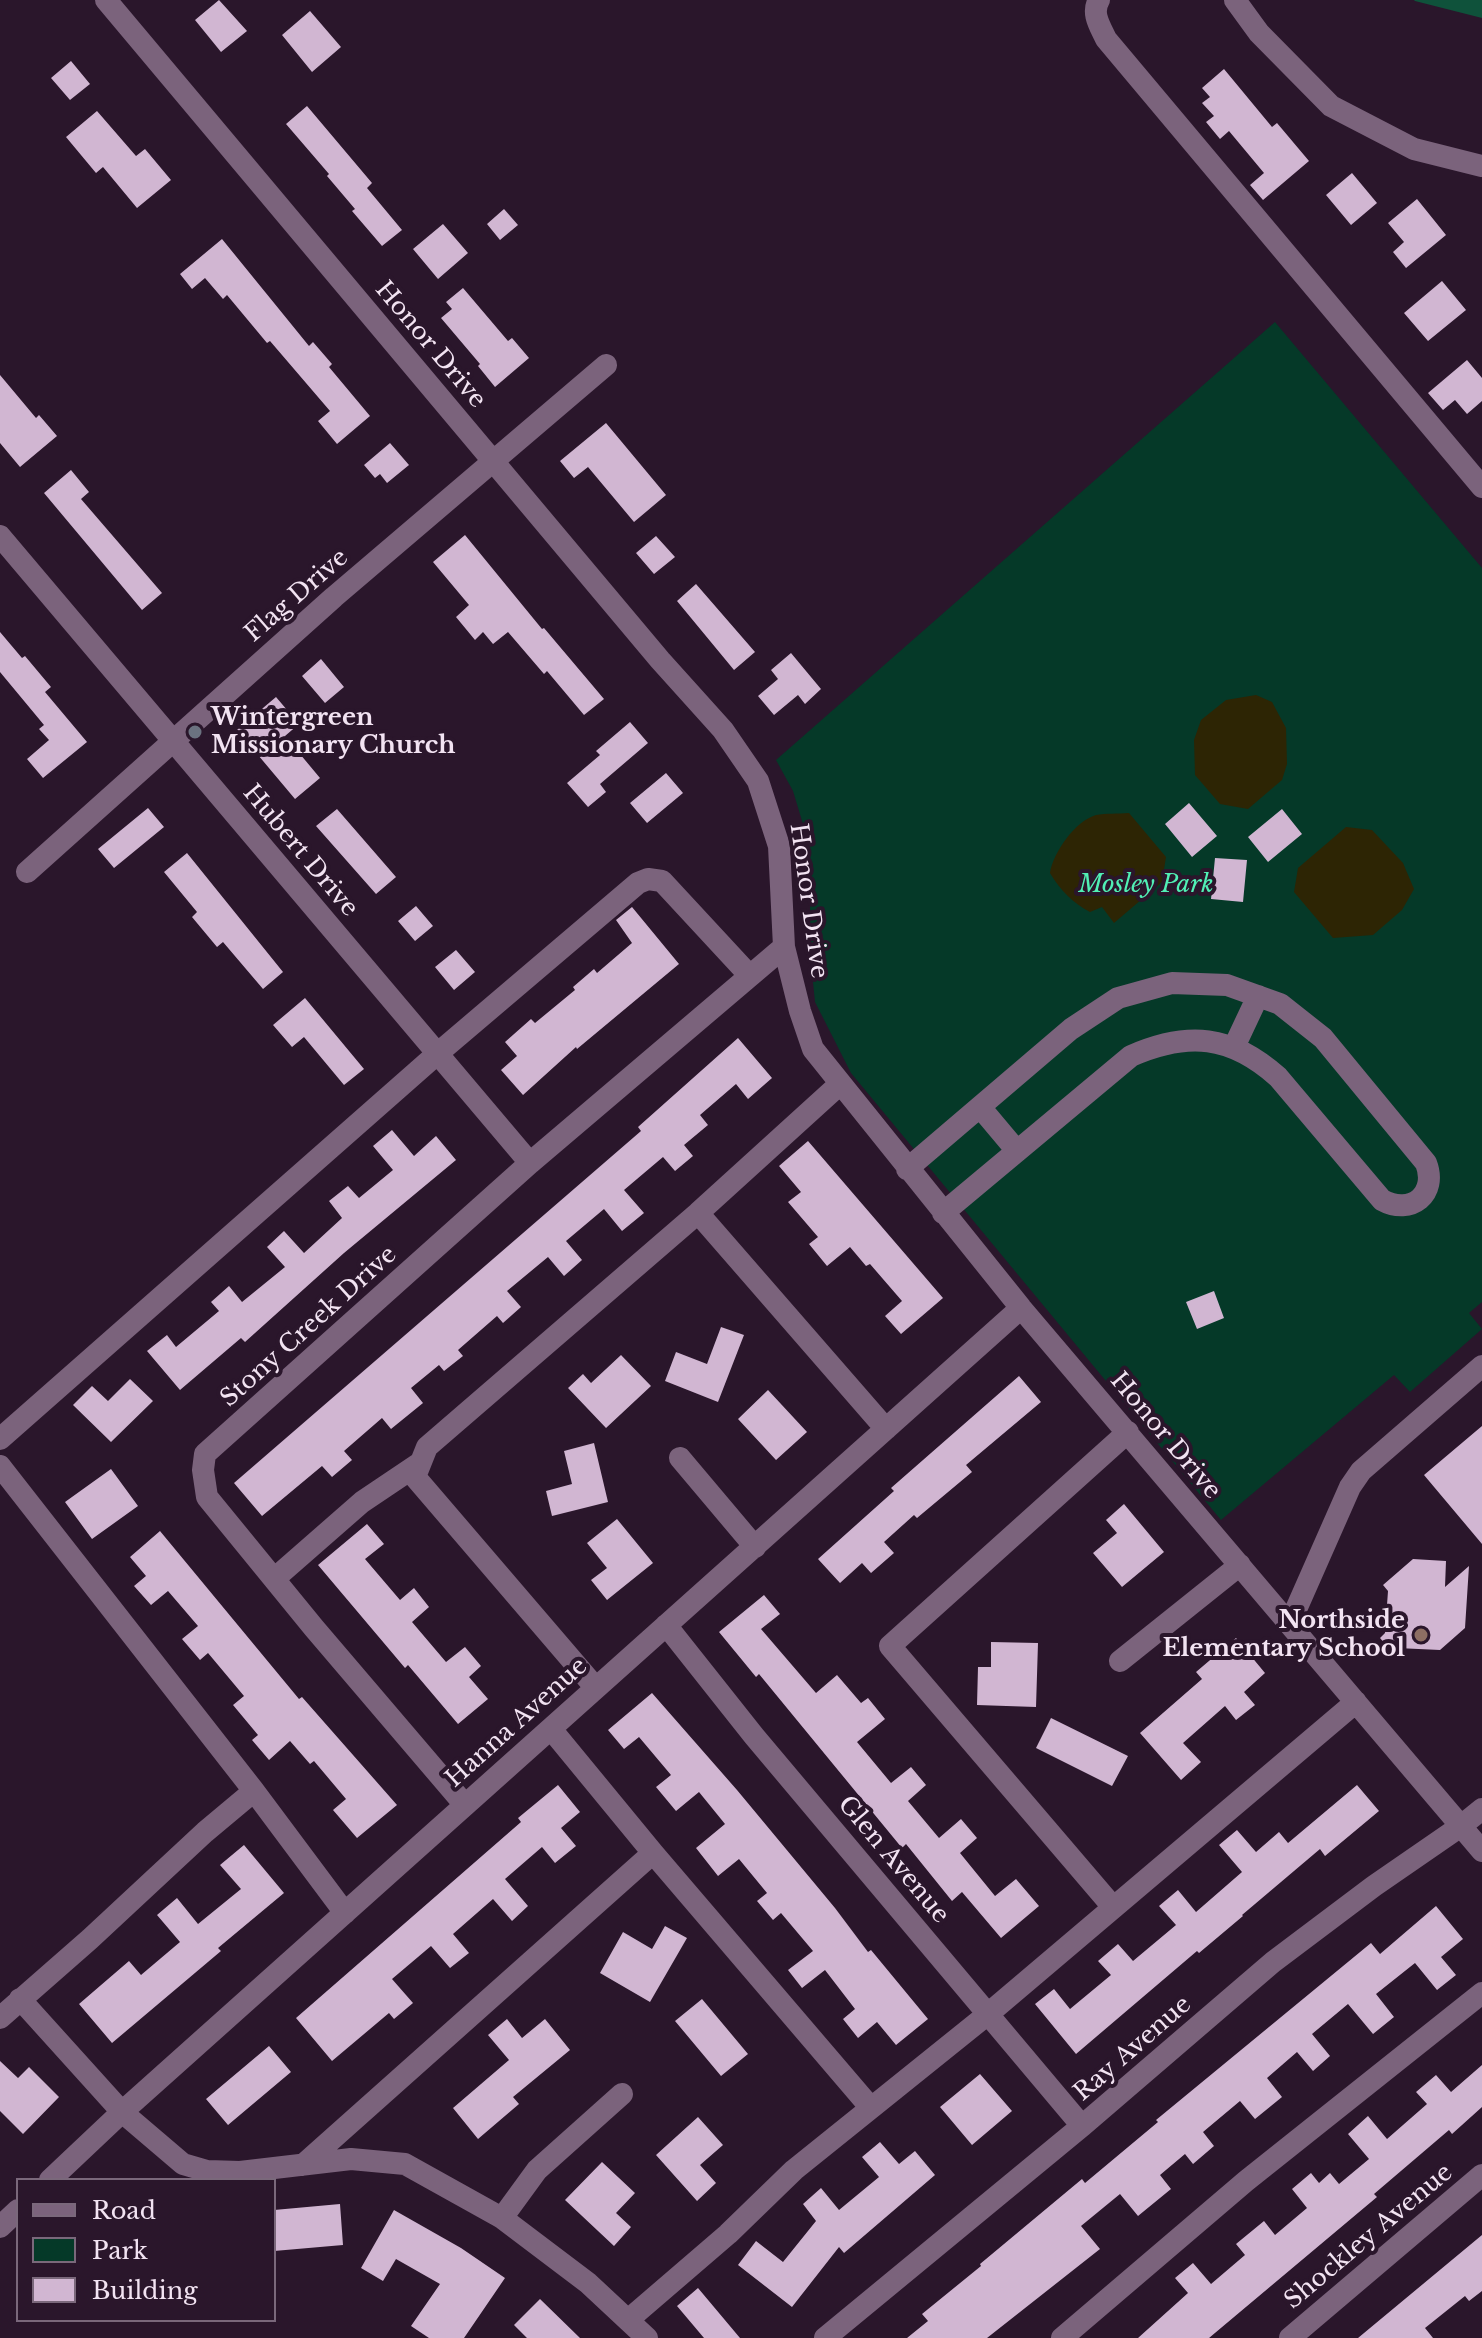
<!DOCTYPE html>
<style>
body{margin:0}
#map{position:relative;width:1482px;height:2338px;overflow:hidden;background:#2a162b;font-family:"Libre Baskerville",serif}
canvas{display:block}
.legend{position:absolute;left:16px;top:2178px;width:260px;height:144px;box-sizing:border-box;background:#2a162b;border:2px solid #7a687b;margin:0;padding:10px 14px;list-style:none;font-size:24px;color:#f2e3f2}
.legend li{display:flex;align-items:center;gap:16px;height:40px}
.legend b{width:40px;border:2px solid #7a687b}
</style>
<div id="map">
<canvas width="1482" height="2338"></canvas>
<ul class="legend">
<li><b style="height:10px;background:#7b637c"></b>Road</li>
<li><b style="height:22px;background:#053928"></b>Park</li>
<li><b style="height:22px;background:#d1b6d2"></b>Building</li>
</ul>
</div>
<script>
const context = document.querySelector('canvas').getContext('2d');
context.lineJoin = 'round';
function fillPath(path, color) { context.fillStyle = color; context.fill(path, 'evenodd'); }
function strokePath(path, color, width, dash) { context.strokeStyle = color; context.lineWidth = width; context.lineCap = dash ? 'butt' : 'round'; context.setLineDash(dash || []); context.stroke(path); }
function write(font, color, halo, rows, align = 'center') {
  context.font = font + ' "Libre Baskerville",serif'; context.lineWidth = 8; context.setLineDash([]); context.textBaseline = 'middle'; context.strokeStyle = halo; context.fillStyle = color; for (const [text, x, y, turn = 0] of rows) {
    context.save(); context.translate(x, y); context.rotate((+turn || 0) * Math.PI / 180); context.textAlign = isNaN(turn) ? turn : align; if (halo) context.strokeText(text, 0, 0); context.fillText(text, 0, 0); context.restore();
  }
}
fillPath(new Path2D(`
 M1275,322L1482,568V1302L1469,1313L1482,1329L1410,1392L1394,1375L1221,1520L851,1073L815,1002L811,962L809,844L793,791L776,760Z`), '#053928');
fillPath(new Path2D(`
 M1414,0H1482V18L1415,1Z`), '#0f523b');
fillPath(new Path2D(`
 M1256,695L1272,702L1286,728L1287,764L1282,780L1248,809L1220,804L1195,775L1194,740L1201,720L1226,700Z
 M1129,813L1166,857L1162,882L1114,923L1102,907L1090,912C1073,903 1060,890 1050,873C1053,853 1075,821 1096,815C1106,813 1118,814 1129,813Z
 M1346,827L1372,830L1403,863L1414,889L1402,910L1373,935L1333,938L1294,892L1298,868Z`), '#2d2504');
fillPath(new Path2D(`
 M219,0L247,31L221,52L195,20Z
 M310,11L341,47L312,72L282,35Z
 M71,61L90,84L70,100L51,78Z
 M1224,69L1272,127L1277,123L1309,161L1263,200L1250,185L1264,173L1229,131L1220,139L1206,122L1214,116L1202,103L1210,97L1202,88Z
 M307,106L372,183L367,188L402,230L382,246L352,211L355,209L327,176L329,174L286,124Z
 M97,111L136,156L145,149L171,180L137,208L103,167L96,173L66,137Z
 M1352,173L1377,203L1351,225L1326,195Z
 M1417,199L1446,235L1406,268L1393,252L1404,242L1388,223Z
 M504,209L518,225L500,240L487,224Z
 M443,224L468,253L438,279L413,249Z
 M222,239L309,346L313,342L332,364L329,367L370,416L337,444L318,421L330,411L270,341L267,343L227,295L223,299L205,278L192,289L180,274Z
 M1442,281L1466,310L1428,341L1404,313Z
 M463,288L508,341L512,338L529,358L495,387L478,366L480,364L441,318L452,309L446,302Z
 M1467,360L1482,378V401L1467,414L1455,400L1443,410L1428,393Z
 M0,375L36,418L39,415L57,436L20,467L0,443Z
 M606,423L666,495L634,522L588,467L574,478L560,461Z
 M390,443L409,465L387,483L380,474L375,478L364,465Z
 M71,470L89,492L81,499L162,593L142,610L44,493Z
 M465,535L542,629L544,628L604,699L584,715L547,671L544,674L508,632L493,644L483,632L475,640L456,617L469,605L433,562Z
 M656,536L675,557L654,574L636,553Z
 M696,584L755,652L734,670L677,601Z
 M0,632L22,658L25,656L51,687L45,692L87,742L43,778L27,759L49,740L39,729L44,725L0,672Z
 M791,653L821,689L805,704L798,695L774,715L758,696L778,679L771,670Z
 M321,659L344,687L325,703L302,676Z
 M276,697L299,724L285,736L320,778L295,799L237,730Z
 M630,722L648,743L600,784L606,792L588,807L567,783L600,755L596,751Z
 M666,773L683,793L647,823L630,803Z
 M1189,803L1217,836L1192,857L1165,824Z
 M148,808L164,827L114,868L98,849Z
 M337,809L396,877L376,894L316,826Z
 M1282,809L1302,834L1268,862L1248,837Z
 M187,853L283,972L263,989L223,942L217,947L192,917L197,912L164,872Z
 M1215,858L1247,860L1243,902L1211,899Z
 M416,906L433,926L415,941L398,921Z
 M632,907L679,964L577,1049L576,1047L523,1095L501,1070L517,1056L505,1042L531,1019L535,1023L575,990L573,987L594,969L597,973L632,943L616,920Z
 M456,950L475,972L454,990L435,967Z
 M305,998L364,1069L344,1085L304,1037L292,1047L273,1025Z
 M738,1038L772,1078L748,1099L736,1084L700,1115L708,1125L684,1145L693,1156L675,1171L663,1157L624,1190L644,1213L622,1231L604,1209L566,1241L582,1260L564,1276L548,1257L507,1291L521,1307L503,1323L497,1316L458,1350L463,1356L444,1371L439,1365L411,1388L423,1403L391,1429L382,1418L344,1451L352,1460L332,1477L322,1466L262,1516L234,1483L641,1131L638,1127Z
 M392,1130L414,1156L436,1136L456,1160L344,1253L245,1342L241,1338L180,1390L147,1351L167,1335L176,1347L219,1311L211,1302L229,1286L242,1302L285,1267L267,1247L284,1231L304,1253L342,1218L329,1201L348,1186L359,1198L393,1170L373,1146Z
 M808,1141L943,1298L901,1334L885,1316L902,1301L870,1264L866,1266L850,1247L827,1266L809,1244L818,1237L788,1202L801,1192L779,1166Z
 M1214,1291L1224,1318L1197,1329L1186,1302Z
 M721,1327L744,1335L718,1402L665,1381L676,1352L707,1364Z
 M621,1355L651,1386L606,1428L568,1388L583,1374L591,1383Z
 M1019,1376L1041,1402L966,1465L972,1472L917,1518L914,1515L884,1542L894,1553L871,1573L862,1563L840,1583L818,1559L894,1491L891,1488Z
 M130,1379L153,1401L111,1442L73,1405L92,1386L108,1401Z
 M768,1390L807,1432L776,1460L738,1419Z
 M1482,1426V1544L1424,1475Z
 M594,1443L608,1502L552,1516L546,1491L572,1484L564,1451Z
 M111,1469L138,1506L92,1539L65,1502Z
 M1124,1504L1164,1552L1122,1587L1093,1553L1117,1533L1106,1520Z
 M617,1519L653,1563L607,1600L591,1580L607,1568L587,1543Z
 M367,1524L384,1544L365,1559L400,1600L414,1588L429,1607L412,1622L446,1662L465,1647L481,1666L469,1677L488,1699L458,1724L408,1665L405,1668L318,1565Z
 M160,1531L299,1699L302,1697L397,1805L357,1838L333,1810L346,1799L314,1761L310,1764L290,1741L269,1760L252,1740L258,1735L233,1705L244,1696L208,1653L200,1660L182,1639L198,1626L168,1591L151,1605L134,1586L146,1576L130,1557Z
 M1413,1559L1446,1561L1445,1587L1469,1566L1465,1628L1440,1650L1397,1648L1392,1652L1380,1638L1385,1633L1388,1591L1383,1585Z
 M764,1595L780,1614L761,1629L816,1693L837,1675L861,1703L868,1698L885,1719L857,1742L891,1783L911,1767L926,1785L908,1801L939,1838L961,1819L977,1838L960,1853L995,1896L1016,1879L1039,1906L1001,1938L962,1892L952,1901L906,1844L902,1848L759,1674L756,1677L719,1632Z
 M1236,1638L1265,1673L1244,1692L1255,1705L1236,1720L1225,1706L1183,1743L1201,1762L1181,1780L1140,1733L1202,1679L1196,1672Z
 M991,1642L1038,1643L1036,1707L977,1705L978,1667H991Z
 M652,1693L737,1790L835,1908L868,1952L871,1950L928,2019L896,2045L877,2022L858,2038L843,2019L855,2009L825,1970L802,1988L788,1970L813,1951L781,1913L773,1920L757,1901L767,1893L739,1859L718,1876L696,1848L725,1824L699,1792L676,1811L656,1787L671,1775L639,1737L624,1749L608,1730Z
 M1051,1718L1128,1756L1112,1786L1036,1748Z
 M558,1785L580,1812L561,1828L576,1846L555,1863L542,1847L505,1879L528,1906L512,1921L493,1899L453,1934L469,1953L450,1968L431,1946L392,1979L413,2003L394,2019L389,2013L332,2061L296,2018L521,1822L518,1818Z
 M1357,1785L1379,1811L1325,1856L1320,1849L1242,1915L1243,1916L1199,1953L1197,1951L1076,2054L1035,2004L1054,1989L1070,2009L1111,1975L1098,1961L1118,1944L1133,1961L1176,1925L1159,1906L1178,1890L1196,1912L1242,1872L1219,1845L1237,1830L1256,1852L1279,1832L1288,1843Z
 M244,1845L284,1893L218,1948L221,1951L112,2043L79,2004L129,1961L141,1975L180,1942L157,1915L177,1898L198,1924L241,1889L220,1865Z
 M1436,1906L1463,1939L1441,1957L1456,1975L1437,1990L1415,1963L1376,1994L1394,2017L1373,2034L1348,2004L1312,2034L1330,2056L1313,2071L1297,2052L1267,2078L1282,2097L1255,2119L1240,2101L1203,2132L1214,2146L1193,2164L1185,2154L1160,2175L1171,2189L1138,2216L1120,2194L1081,2226L1100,2249L987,2338H907L928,2321L922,2314L981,2266L980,2264L1082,2179L1085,2183L1158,2122L1156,2120L1371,1943L1380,1954Z
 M665,1926L687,1938L650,2002L600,1973L623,1932L652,1949Z
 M702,1999L748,2054L721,2076L675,2021Z
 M507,2019L522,2038L545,2019L570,2050L513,2097L519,2104L478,2139L453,2108L509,2060L488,2035Z
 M269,2046L291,2072L228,2125L206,2099Z
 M0,2061L18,2078L29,2067L59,2097L23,2134L0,2111Z
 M1482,2065V2107L1452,2134L1449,2130L1374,2194L1377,2197L1209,2338H1138L1188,2293L1175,2278L1193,2263L1211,2284L1245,2255L1236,2244L1264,2221L1275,2235L1307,2208L1292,2189L1311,2173L1319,2183L1330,2173L1339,2184L1369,2159L1348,2134L1368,2116L1387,2139L1427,2104L1416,2092L1436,2075L1451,2092Z
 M980,2074L1012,2111L972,2145L940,2107Z
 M698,2117L723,2145L700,2165L716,2183L697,2201L656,2155Z
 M880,2142L899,2164L915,2151L935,2175L844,2253L839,2247L792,2307L738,2265L756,2241L783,2262L816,2221L803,2204L821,2188L839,2210L879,2177L862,2157Z
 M602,2162L635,2193L616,2213L631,2227L614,2246L565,2200Z
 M340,2204L343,2245L274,2251V2210Z
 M394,2210L461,2248L505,2278L464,2338H429L411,2326L440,2284L396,2259L383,2281L361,2268Z
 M1482,2235V2291L1469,2301L1465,2296L1425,2328L1433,2338H1358Z
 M698,2288L740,2338H704L677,2306Z
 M540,2299L580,2338H527L514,2325Z`), '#d1b6d2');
strokePath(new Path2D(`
 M106,0L660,660L723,730L758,781L779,846L784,947L800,1011L813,1049L1021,1308L1482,1851
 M1099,0C1091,13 1100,26 1106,39L1482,487
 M1235,0L1259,33L1331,106L1414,149L1482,166
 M0,536L530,1163
 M27,872L334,597L606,365
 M1234,1047L1258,996
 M980,1107L1017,1151
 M907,1169L1071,1029L1118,998L1172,983L1227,985L1280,1004L1323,1038L1426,1163C1438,1194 1411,1216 1382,1200L1278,1077C1231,1035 1188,1031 1131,1056L943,1213
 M698,1213L886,1429
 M0,1439L437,1054L638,883L648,879L662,881L750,976
 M680,1458L755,1547
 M0,1466L254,1791L345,1913
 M274,1579L362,1502L420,1463
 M1290,1623L1350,1487L1361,1471L1482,1366
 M666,1625L754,1736L1082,2126
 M1120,1661L1240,1565
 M595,1687L415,1477L427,1447L698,1213L840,1084
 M551,1729L653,1853L871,2108
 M465,1805L314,1628L207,1497L203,1470L205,1454L530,1163L784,947
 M1113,1907L890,1646L1128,1432
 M20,1999L122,2112L183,2164L207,2171L240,2172L351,2159L405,2164L502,2218L588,2283L647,2338
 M0,2018L90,1939L205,1832L254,1791
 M303,2165L653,1853
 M50,2180L122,2112L1021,1308
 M502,2218L537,2170L622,2094
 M0,2227L18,2210
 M628,2320L728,2234L794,2170L988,2014L1356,1702
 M825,2338L1082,2126L1273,1962L1374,1886L1461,1826L1482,1809
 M1062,2338L1246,2181L1482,1993
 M1290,2338L1482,2175`), '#7b637c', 22);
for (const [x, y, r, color] of [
 [195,732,8,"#6b7280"],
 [1421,1635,8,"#8d6e63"]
]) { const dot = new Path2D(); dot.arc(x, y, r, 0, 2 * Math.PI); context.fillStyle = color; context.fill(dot); strokePath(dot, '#2a162b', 3); }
write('24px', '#f2e3f2', '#2a162b', [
 ["Honor Drive",430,345,50],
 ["Flag Drive",297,596,-41],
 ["Hubert Drive",300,851,50],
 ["Honor Drive",808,901,82],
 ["Stony Creek Drive",309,1327,-42],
 ["Honor Drive",1165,1436,50],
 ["Hanna Avenue",517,1723,-42],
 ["Glen Avenue",893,1860,50],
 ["Ray Avenue",1133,2049,-41],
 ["Shockley Avenue",1369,2237,-40]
]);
write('bold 24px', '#f2e3f2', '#2a162b', [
 ["Wintergreen",211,718],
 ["Missionary Church",211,746],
 ["Northside",1405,1621,"right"],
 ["Elementary School",1405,1649,"right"]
], 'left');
write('italic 24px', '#51f0b5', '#2a162b', [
 ["Mosley Park",1146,885]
]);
</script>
